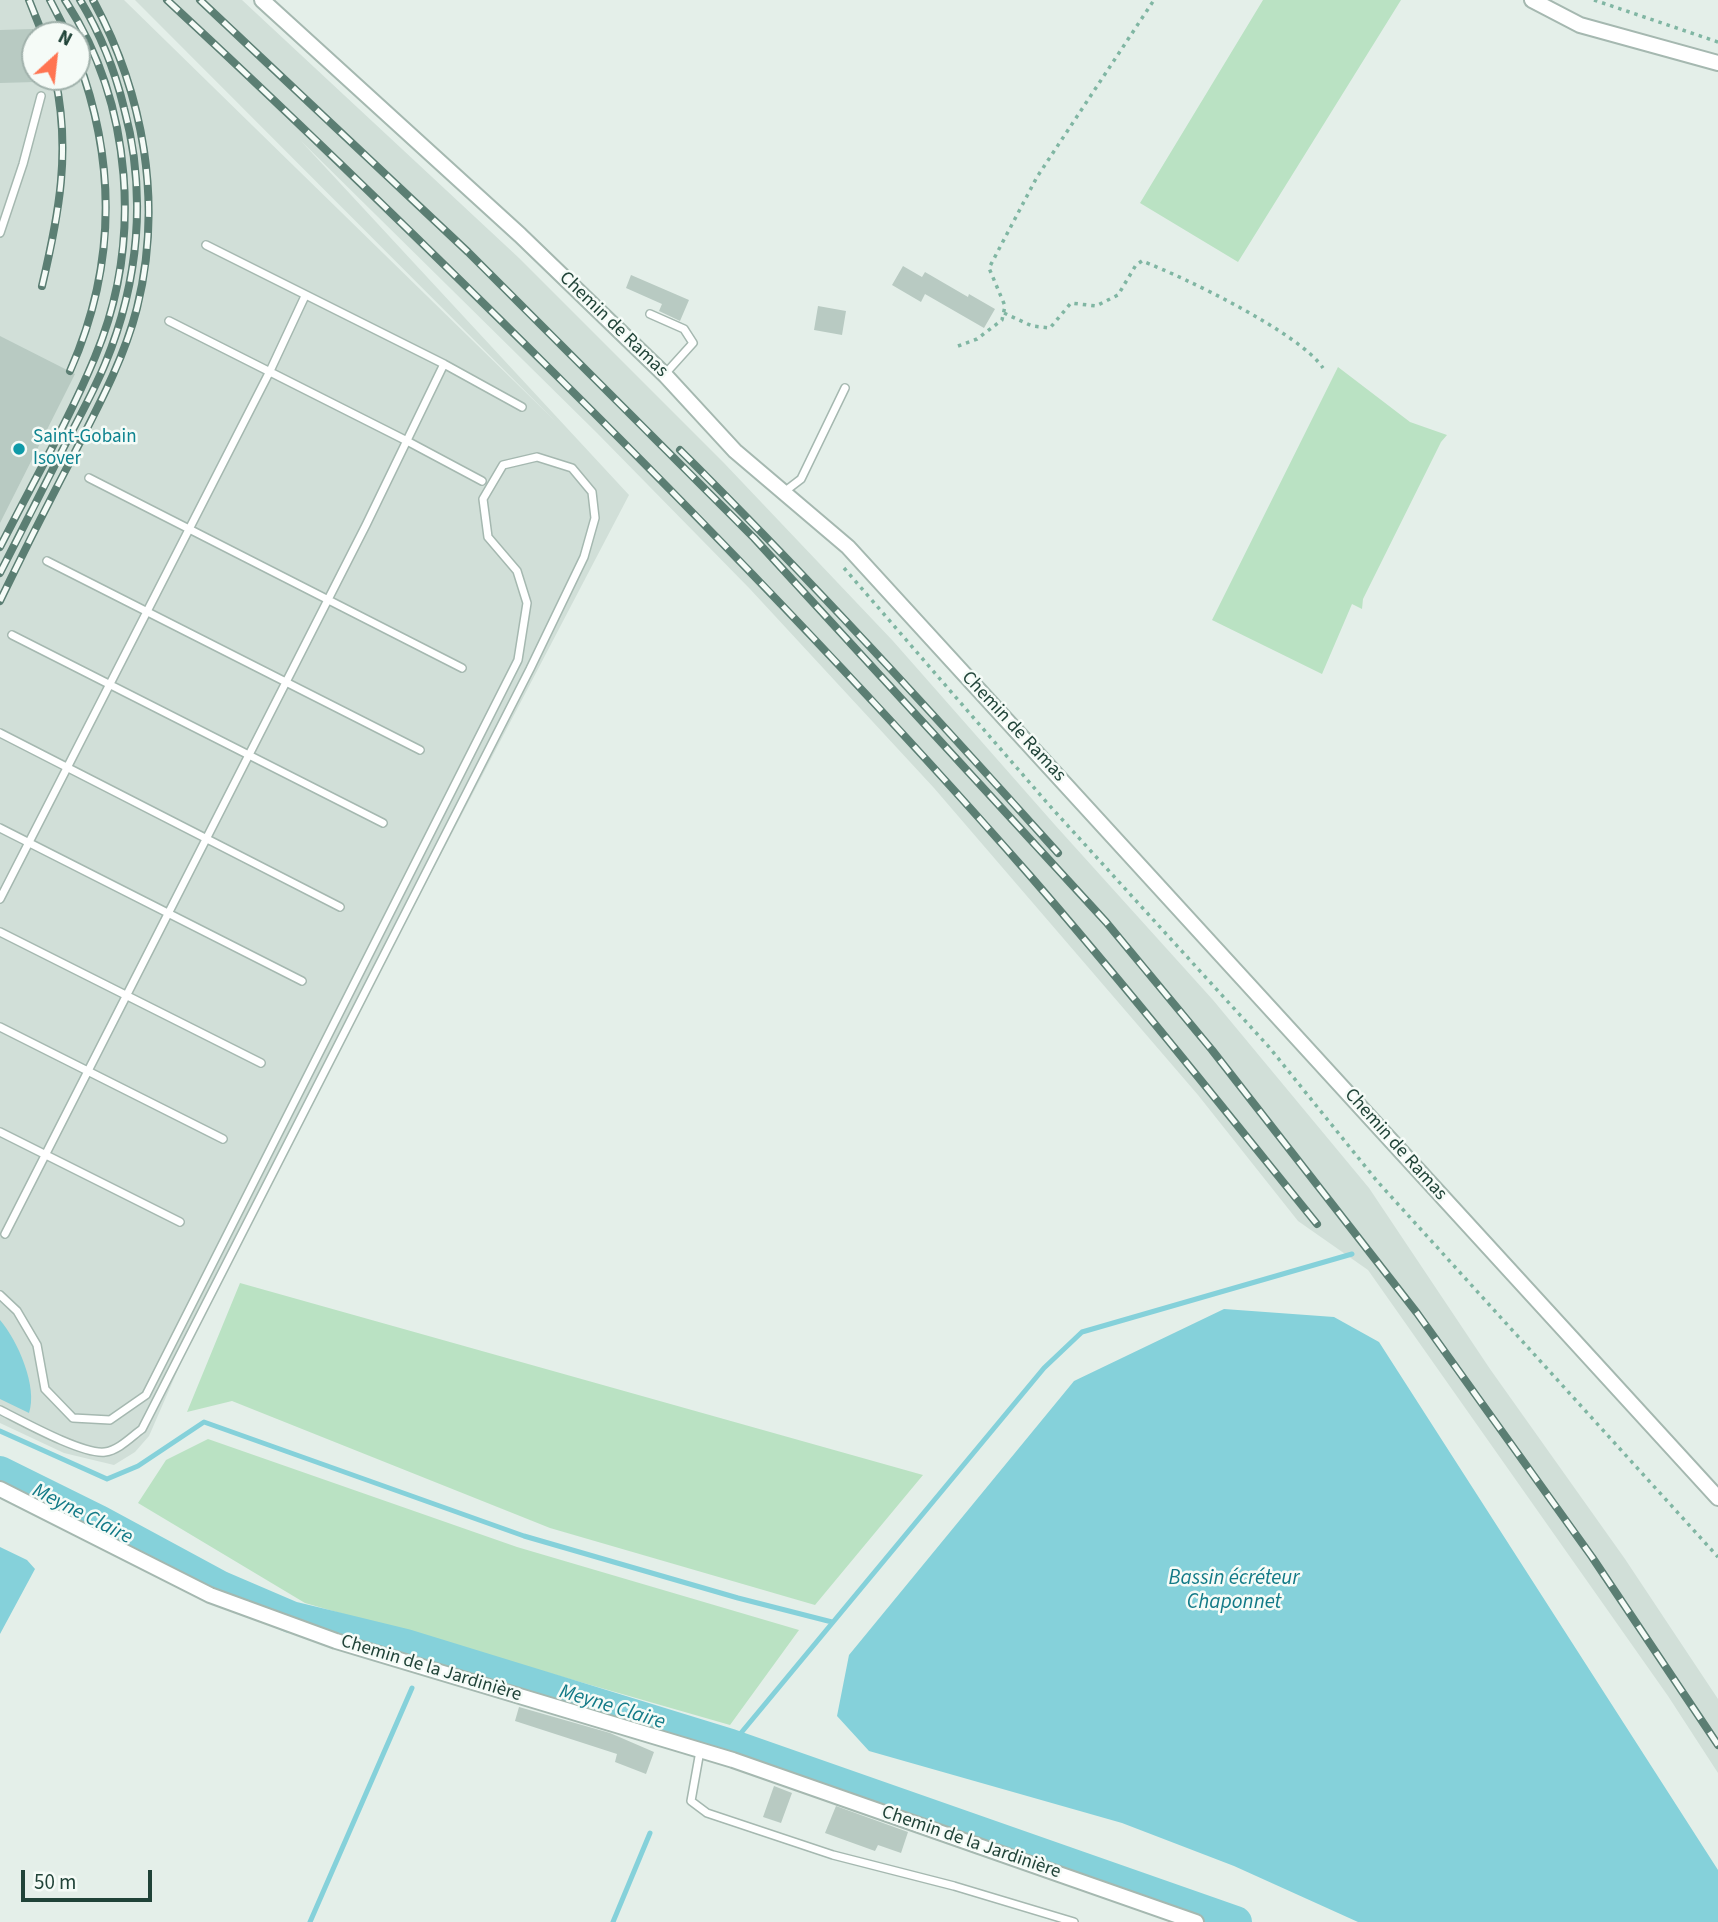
<!DOCTYPE html>
<meta charset="utf-8">
<style>
body{margin:0}
#map{position:relative;width:1718px;height:1922px;overflow:hidden;background:#e4efe9;font-family:"Source Sans 3",sans-serif}
canvas{display:block}
.north{position:absolute;left:21px;top:21px;width:70px;height:70px;box-sizing:border-box;background:#f5fbf7;border:2px solid #a0b1ab;border-radius:50%;rotate:27deg;font-size:19px;font-weight:700;line-height:28px;text-align:center;color:#204338}
.north::after{content:'';display:block;margin:auto;width:24px;height:32px;background:#ff7451;clip-path:polygon(50% 0,100% 100%,50% 72%,0 100%)}
.scale{position:absolute;left:21px;top:1870px;width:131px;height:32px;box-sizing:border-box;border:4px solid #204338;border-top:0;padding-left:9px;font-size:21px;line-height:24px;white-space:nowrap;color:#204338;-webkit-text-stroke:5px #f5fbf7;paint-order:stroke}
</style>
<div id="map">
<canvas width="1718" height="1922"></canvas>
<div class="north">N</div>
<div class="scale">50 m</div>
</div>
<script>
const context = document.querySelector('canvas').getContext('2d');
context.lineJoin = 'round';
function fillPath(path, color) { context.fillStyle = color; context.fill(path, 'evenodd'); }
function strokePath(path, color, width, dash) { context.strokeStyle = color; context.lineWidth = width; context.lineCap = dash ? 'butt' : 'round'; context.setLineDash(dash || []); context.stroke(path); }
function write(font, color, halo, rows, align = 'center') {
  context.font = font + ' "Source Sans 3",sans-serif'; context.lineWidth = 5; context.setLineDash([]); context.textBaseline = 'middle'; context.strokeStyle = halo; context.fillStyle = color; for (const [text, x, y, turn = 0] of rows) {
    context.save(); context.translate(x, y); context.rotate((+turn || 0) * Math.PI / 180); context.textAlign = isNaN(turn) ? turn : align; if (halo) context.strokeText(text, 0, 0); context.fillText(text, 0, 0); context.restore();
  }
}
fillPath(new Path2D(`
 M0,0H124L556,422L135,0H242L519,258L724,463L893,641L1055,825L1213,1000L1369,1188L1490,1369L1625,1559L1718,1699V1773L1668,1696L1368,1270L1298,1221L1198,1095L934,788L750,589L597,433L301,141L629,495L210,1296L149,1436L135,1452L114,1465L64,1453L0,1423ZM35,35H77V77H35Z`), '#d1dfd8');
fillPath(new Path2D(`
 M1263,0H1401L1238,262L1140,203Z
 M1338,367L1410,422L1447,435L1441,442L1363,599L1362,609L1352,604L1322,674L1212,620Z
 M240,1283L923,1475L815,1605L550,1528L232,1401L187,1412Z
 M208,1439L517,1547L799,1630L730,1725L305,1603L138,1503L166,1460Z`), '#bae2c3');
fillPath(new Path2D(`
 M1224,1309L1334,1317L1379,1342L1718,1870V1922H1358L1234,1866L1122,1823L869,1751L837,1716L849,1655L1074,1381Z
 M0,1320C18,1341 38,1387 29,1413L0,1399Z
 M0,1547L27,1560L35,1569L0,1634Z`), '#85d1da');
strokePath(new Path2D(`
 M0,1431L107,1479L138,1466L204,1422L524,1536L738,1598L832,1622
 M731,1745L1044,1368L1082,1332L1352,1254
 M310,1922L412,1688
 M613,1922L650,1833`), '#85d1da', 5);
strokePath(new Path2D(`
 M0,1472L99,1521L221,1587L291,1617L406,1645L731,1745L1236,1922`), '#85d1da', 32);
fillPath(new Path2D(`
 M33,29L35,82L0,83V30Z
 M903,266L922,277L925,272L968,297L969,294L995,309L984,328L925,294L921,302L892,285Z
 M631,275L689,300L680,321L659,311L662,304L626,288Z
 M818,306L846,311L842,335L814,330Z
 M0,336L75,374L0,523Z
 M519,1707L610,1733L654,1752L646,1774L615,1762L617,1754L515,1721Z
 M774,1786L792,1793L781,1823L763,1817Z
 M836,1806L908,1832L901,1853L878,1845L875,1851L825,1833Z`), '#b8cac2');
const lane = new Path2D(`
 M0,233L23,164L41,96
 M650,314L684,329L693,343L665,374
 M169,321L407,441L482,481
 M444,364L522,407
 M89,478L462,668
 M784,492L801,479L845,388
 M47,561L420,750
 M12,635L383,823
 M0,733L340,907
 M0,828L302,981
 M0,899L270,371L305,296
 M0,932L261,1063
 M0,1027L223,1139
 M0,1132L180,1222
 M5,1234L366,525L444,364L206,245
 M0,1295L17,1311L37,1345L45,1389L73,1418L110,1420L146,1395L518,660L527,603L517,571L488,537L483,499L503,465L537,457L572,468L592,492L595,518L584,557L530,669L142,1429C131,1437 119,1450 105,1452C83,1455 22,1421 0,1410
 M700,1751L691,1801L707,1813L833,1855L954,1886L1074,1922`);
const street = new Path2D(`
 M262,0L520,235L665,375L735,451L848,547L1718,1498
 M1532,0L1580,25L1718,63
 M0,1489L210,1595L336,1641L733,1760L1196,1922`);
strokePath(lane, '#a5b8b0', 10);
strokePath(street, '#a5b8b0', 18);
strokePath(new Path2D(`
 M1594,0L1718,42
 M1004,313L1032,326L1050,328L1071,303L1096,306L1118,295L1136,265L1142,261C1184,277 1300,333 1323,368
 M958,346L977,339L1002,320L1005,306L989,268L1037,177L1154,0
 M844,568L1049,805L1269,1047L1377,1181L1718,1557`), '#80b6a3', 3.5, [3.5, 5]);
strokePath(lane, '#fff', 7);
strokePath(street, '#fff', 14);
const rail = new Path2D(`
 M29,0L43,35
 M50,0L68,35
 M167,0C299,122 428,248 556,375C720,538 880,704 1032,878C1130,991 1223,1108 1317,1224
 M200,0L468,252L754,538L1106,922L1212,1050L1417,1313L1592,1557L1718,1745
 M42,286C59,214 71,151 55,77
 M70,371C116,267 117,163 77,57
 M680,450C811,580 935,716 1058,853
 M0,547C32,484 68,422 95,357C143,243 133,104 65,0
 M0,573C21,532 42,491 63,449C77,421 93,393 105,364C139,282 147,193 124,108C115,71 100,33 80,0
 M0,601C24,551 49,502 74,454C98,407 124,359 137,308C163,203 144,94 93,0`);
strokePath(rail, '#5b7e73', 8);
strokePath(rail, '#f5fbf7', 5, [16]);
for (const [x, y, r, color] of [
 [19,449,7,"#0f9aa8"]
]) { const dot = new Path2D(); dot.arc(x, y, r, 0, 2 * Math.PI); context.fillStyle = color; context.fill(dot); strokePath(dot, '#f5fbf7', 2.5); }
write('19px', '#204338', '#f5fbf7', [
 ["Chemin de Ramas",613,325,44],
 ["Chemin de Ramas",1013,727,47],
 ["Chemin de Ramas",1395,1145,48],
 ["Chemin de la Jardinière",431,1669,17],
 ["Chemin de la Jardinière",971,1843,19]
]);
write('19px', '#0d838f', '#f5fbf7', [
 ["Saint-Gobain",33,438],
 ["Isover",33,460]
], 'left');
write('italic 21px', '#127a87', '#f5fbf7', [
 ["Meyne Claire",82,1515,27],
 ["Bassin écréteur",1234,1579],
 ["Chaponnet",1234,1603],
 ["Meyne Claire",612,1708,17]
]);
</script>
